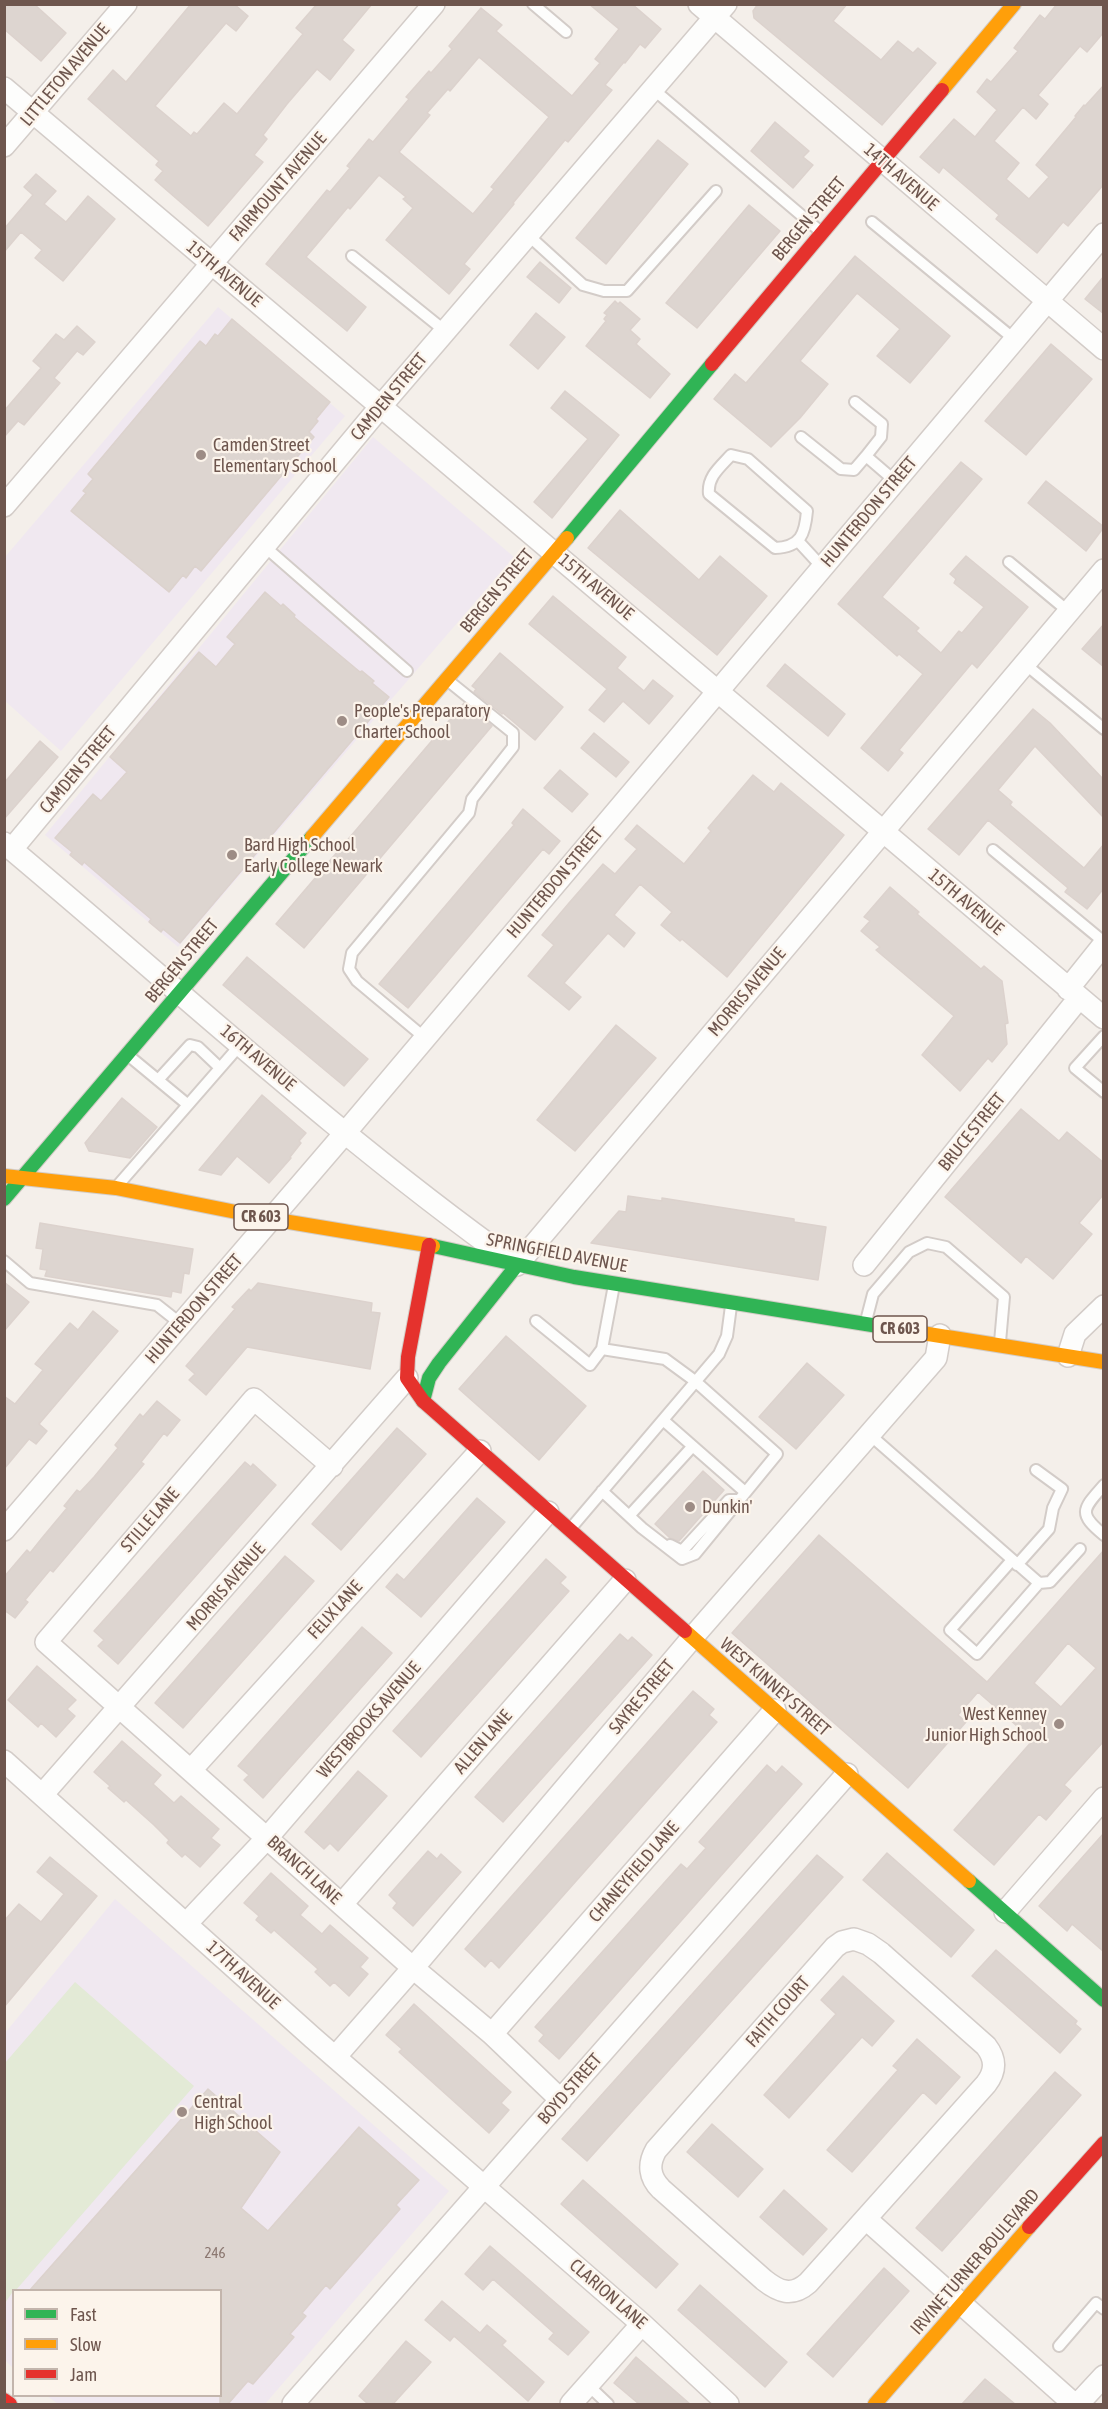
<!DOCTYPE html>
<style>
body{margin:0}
#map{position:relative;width:1108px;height:2409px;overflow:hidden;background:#f4efea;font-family:"Asap Condensed",sans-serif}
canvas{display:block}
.frame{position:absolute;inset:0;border:6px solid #6e564e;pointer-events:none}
.legend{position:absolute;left:12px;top:2289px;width:210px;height:108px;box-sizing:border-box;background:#fcf4eb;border:2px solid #c3b5ac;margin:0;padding:8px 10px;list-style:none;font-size:18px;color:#6e564e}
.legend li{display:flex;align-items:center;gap:12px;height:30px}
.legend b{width:30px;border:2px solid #c3b5ac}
</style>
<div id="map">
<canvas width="1108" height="2409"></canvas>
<div class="frame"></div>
<ul class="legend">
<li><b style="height:8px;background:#30b455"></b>Fast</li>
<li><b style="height:8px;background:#ff9f0a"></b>Slow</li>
<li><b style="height:8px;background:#e5322d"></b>Jam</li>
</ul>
</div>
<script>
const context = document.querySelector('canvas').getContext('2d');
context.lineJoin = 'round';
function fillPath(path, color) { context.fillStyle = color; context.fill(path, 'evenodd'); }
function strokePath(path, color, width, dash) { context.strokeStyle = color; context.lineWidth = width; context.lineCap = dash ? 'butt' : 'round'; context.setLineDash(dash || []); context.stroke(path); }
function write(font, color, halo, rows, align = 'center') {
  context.font = font + ' "Asap Condensed",sans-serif'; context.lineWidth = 4.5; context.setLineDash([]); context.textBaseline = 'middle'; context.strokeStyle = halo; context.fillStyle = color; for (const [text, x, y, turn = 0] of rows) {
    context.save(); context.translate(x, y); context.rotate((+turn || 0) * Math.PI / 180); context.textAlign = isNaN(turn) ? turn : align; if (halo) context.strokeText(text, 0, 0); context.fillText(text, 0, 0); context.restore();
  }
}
fillPath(new Path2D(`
 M218,307L345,416L61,751L5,701V557Z
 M373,437L514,557L178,947L45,835Z
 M115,1899L449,2191L265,2404H58L47,2396H220V2290H14L13,2368L5,2360V2033Z`), '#f0e8f0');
fillPath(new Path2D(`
 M75,1982L194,2086L16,2290H14L5,2303V2063Z`), '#e3ead6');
const building = new Path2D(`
 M4,4H34L66,33L41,61L4,29Z
 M191,4H234L248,16L236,31L226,23L155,106L191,136L194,132L197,134L224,103L237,114L303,34L296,28L317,4H372L342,40L354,50L330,80L317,69L287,104L263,135L267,139L254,155L263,162L208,226L155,180L163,171L156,165L159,161L88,99L113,70L126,82Z
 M589,4H632L661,29L645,48L640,44L625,63L624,62L605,85L612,90L568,142L565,140L513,203L514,204L464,264L470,269L449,294L386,240L413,208L403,199L406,197L379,175L350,209L348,207L306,257L366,307L347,331L266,264L327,190L330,192L350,168L347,166L369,139L373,142L409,99L406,97L429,71L431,73L452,49L449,46L481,8L502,25L496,31L572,96L600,63L595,59L619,29ZM479,57L549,117L491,187L494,189L473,214L399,152L430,115L427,113L448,89L450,91Z
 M758,4H847L833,21L881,60L898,41L913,53L918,48L936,63L882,125L754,18L753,11Z
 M1057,4H1104V32L1087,52L1080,46L1038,95L1048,104L1036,119L1023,107L994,141L1019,163L1006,179L1029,199L1049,177L1036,165L1076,117L1075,116L1084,105L1085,106L1104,85V184L1068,226L1063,222L1037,253L996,219L999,215L943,167L939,173L920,157L954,119L975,137L997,110L977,92L987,79L991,82L1018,51L1014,48L1040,15L1045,19Z
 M775,122L809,151L803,157L813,165L793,188L751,151Z
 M658,140L688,164L606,264L576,238Z
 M36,174L56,191L44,204L66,222L88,196L115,219L63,281L35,258L42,250L21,232L4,252V229L33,195L24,187Z
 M749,205L780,231L697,328L666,303Z
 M855,256L950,336L910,383L877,356L900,329L857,293L800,361L828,384L800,418L771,447L714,399L735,374L746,383Z
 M540,262L571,288L559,303L527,277Z
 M1104,276V314L1085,299Z
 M615,301L618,304L620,302L640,319L630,330L640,339L636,344L670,374L650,398L586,346L606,321L604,319L607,315L604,313Z
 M536,313L565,337L538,369L510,345Z
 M232,319L330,402L316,419L318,421L309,432L314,437L201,571L195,566L186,578L183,575L169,592L71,511L86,493L83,491L93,479L88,474L200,341L206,346L215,334L218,336Z
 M77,326L95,342L83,355L77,351L54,378L60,383L24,425L18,421L4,437V411L41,368L33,361L56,334L64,340Z
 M1051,344L1092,379L1026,455L985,421Z
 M565,391L619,435L552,518L534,502L588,439L551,408Z
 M961,462L982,479L882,597L919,628L916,631L941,653L959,631L962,633L984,607L954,583L956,579L950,574L966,556L1028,607L977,668L972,663L899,750L903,753L888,771L861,748L923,674L899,654L897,656L838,604Z
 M1046,481L1104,527L1086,551L1028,503Z
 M620,510L699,580L720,556L767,596L717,655L588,548Z
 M265,592L281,606L283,604L295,615L294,617L360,672L362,671L374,681L372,683L389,697L180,943L163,929L161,932L149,922L151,919L84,862L82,865L70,855L72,852L55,838L93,794L101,801L127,772L110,757L199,652L216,667L235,644L227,637Z
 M553,596L626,657L617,668L644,691L653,680L673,696L649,724L623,701L604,722L589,710L607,689L529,624Z
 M1104,624V667L1082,649Z
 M500,653L563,707L535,740L503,713L502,714L474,692L476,689L472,686Z
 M785,664L845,714L828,736L767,686Z
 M464,703L492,726L304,948L276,924Z
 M1033,709L1050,723L1104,780V818L1035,746L998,790L1012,802L1010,805L1084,868L1104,844V888L1087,909L1065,892L1068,888L988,820L959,855L928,829Z
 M594,733L629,762L616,777L581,748Z
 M40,741L58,757L4,819V783Z
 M560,770L588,794L572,812L544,788Z
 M753,775L774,792L781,783L844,835L727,977L682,939L680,941L661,925L672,912L640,884L614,915L635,933L624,947L608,933L564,983L581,997L569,1010L528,976L554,945L542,935L569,903L603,864L615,874L637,849L625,839L637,825L684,864L711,831L708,828Z
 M523,809L560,841L549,854L543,849L408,1008L379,984L514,825L512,823Z
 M890,887L919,912L917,914L981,969L984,966L1002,981L1008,1023L1005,1024L1007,1044L992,1062L988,1058L960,1091L922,1055L954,1016L876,950L880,947L861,931L870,921L864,917Z
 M247,957L368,1059L344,1086L223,985Z
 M616,1025L656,1058L575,1151L537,1120Z
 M262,1095L306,1133L299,1141L301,1143L290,1157L291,1158L269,1183L237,1156L221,1175L199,1170Z
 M122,1098L157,1127L130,1158L89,1151L85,1143Z
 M1021,1109L1059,1141L1067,1132L1104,1163V1194L1079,1223L1092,1234L1053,1279L1026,1256L1021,1263L945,1197Z
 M628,1196L662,1201V1198L794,1219V1222L826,1227L818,1280L591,1243L619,1211L626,1212Z
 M40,1223L193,1249L189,1274L184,1273L181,1293L172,1291L171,1297L45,1276L47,1270L40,1269L43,1249L36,1248Z
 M4,1282L29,1302L4,1331Z
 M258,1283L372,1303L371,1312L380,1313L370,1369L247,1347L206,1395L189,1380L195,1374L186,1366L235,1309L232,1307L249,1289L251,1291Z
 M93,1311L118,1331L39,1424L47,1431L36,1444L29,1439L4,1469V1396L15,1404L43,1370L35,1364L51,1345L70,1323L78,1330Z
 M506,1336L586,1406L539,1460L459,1389Z
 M807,1363L844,1395L796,1449L759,1417Z
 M157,1401L180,1420L167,1436L164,1433L141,1462L144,1464L53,1572L50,1570L25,1600L28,1602L15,1618L4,1610V1577L27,1550L30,1553L42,1538L67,1508L64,1506L77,1490L80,1492L94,1477L118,1448L115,1445L140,1414L143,1417Z
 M397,1428L426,1454L341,1550L312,1524Z
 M245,1462L251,1467L253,1464L276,1485L118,1664L98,1646L104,1640L94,1631Z
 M703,1471L724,1490L679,1541L670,1538L655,1524Z
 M477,1498L505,1522L421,1617L386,1587L397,1574L404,1580Z
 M819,1535L987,1682L1104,1550V1741L1064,1785L1071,1791L1046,1820L1039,1814L994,1865L954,1830L1033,1740L978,1692L958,1715L966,1722L908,1788L732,1633ZM1068,1643L1096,1668L1061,1707L1034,1683Z
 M285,1556L314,1581L183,1728L155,1703Z
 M546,1559L566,1577L560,1583L569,1591L421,1757L393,1731Z
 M362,1627L392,1653L263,1798L244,1780L249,1775L238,1766Z
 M620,1634L628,1641L632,1637L652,1655L503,1822L475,1797Z
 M37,1666L76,1700L67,1709L75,1716L56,1737L41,1723L38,1727L8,1700Z
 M693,1691L714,1709L709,1715L717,1722L499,1968L491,1960L485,1967L465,1949Z
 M122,1741L161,1775L153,1784L174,1803L181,1796L219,1829L211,1838L220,1845L200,1867L185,1854L182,1857L167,1843L169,1840L154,1825L126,1800L124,1802L108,1788L110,1786L94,1772Z
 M767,1765L776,1773L782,1766L802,1784L559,2059L539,2041L544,2035L535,2027L681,1864L687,1869L706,1848L699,1842Z
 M358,1771L387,1796L338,1851L330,1843L324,1849L305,1832Z
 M1104,1833V1952L1072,1924L1067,1931L1039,1906Z
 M428,1851L437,1859L441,1854L461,1872L413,1926L393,1908L397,1903L389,1895Z
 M887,1853L974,1930L951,1957L863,1880Z
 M817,1855L843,1877L587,2161L562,2139Z
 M50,1857L97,1896L4,2007V1921L19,1904L41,1922L64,1894L37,1872Z
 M271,1873L308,1906L300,1915L322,1934L330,1925L368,1958L360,1967L368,1974L349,1996L334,1982L330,1986L315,1972L318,1969L274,1930L271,1933L256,1920L259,1916L244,1903Z
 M996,1950L1077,2021L1075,2024L1081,2029L1060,2053L972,1976Z
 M843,1976L894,2021L872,2046L862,2037L789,2118L764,2095L836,2014L821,2000Z
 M414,2004L511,2092L501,2103L509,2110L489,2133L399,2052L402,2049L386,2035Z
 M917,2039L960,2077L936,2104L923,2092L852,2172L827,2150L898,2070L893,2066Z
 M1055,2072L1081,2095L942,2251L916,2228Z
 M208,2089L280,2152L241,2208L268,2231L359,2127L419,2180L396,2205L400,2209L387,2224L330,2289L326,2285L302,2313L306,2316L290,2334L294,2337L253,2384L248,2381L228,2404H220V2290H30Z
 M712,2124L763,2169L738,2197L687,2152Z
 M583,2180L678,2264L656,2288L561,2204Z
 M784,2190L827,2229L803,2255L760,2217Z
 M490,2246L589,2332L568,2355L549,2339L554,2333L493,2279L483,2290L465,2274Z
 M884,2268L909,2291L833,2377L807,2354Z
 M700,2285L787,2362L765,2387L678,2310Z
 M442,2301L480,2333L487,2325L506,2341L502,2345L544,2382L528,2401L454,2336L450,2341L425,2320Z
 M406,2341L431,2362L393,2404H368L359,2396Z
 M636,2357L690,2404H639L614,2383Z
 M985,2379L1015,2404H962Z`);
fillPath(building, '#ddd5d0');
strokePath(building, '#dcd2cd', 1.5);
const lane = new Path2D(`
 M533,4L566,32
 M653,89L821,232
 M872,222L1014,339
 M528,235L583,285L604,291H627L716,191
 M352,256L445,331
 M855,402L882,424L881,437L866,456
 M801,437L841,469L854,470L866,456L895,481
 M731,455L748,459L807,511C805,534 801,547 775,548L709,494C707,477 720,467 731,455Z
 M798,541L822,567
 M264,546L407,671
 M1009,562L1069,612
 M1025,664L1104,729
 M993,850L1104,942
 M1104,1036L1075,1068L1104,1092
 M425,1038L357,981L349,969L352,953L469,813L472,799L513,747V733L446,679
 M129,1056L187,1104
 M158,1080L190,1045L198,1047L219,1067
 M119,1184L241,1044
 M4,1261L30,1283L157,1305L181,1324
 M536,1321L590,1365L602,1349L614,1285
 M866,1321L873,1294L909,1252L927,1243L946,1247L1004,1297L1000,1342
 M663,1420L745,1492
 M869,1434L1039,1583L977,1654L950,1630L1012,1560
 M1104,1485C1083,1509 1077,1513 1104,1535
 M602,1491L642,1528L682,1559L695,1554L777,1454L695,1381L665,1359L602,1349
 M629,1516L692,1447
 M571,1528L719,1354L727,1336L731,1306
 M670,1545L682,1551L729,1500H739
 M1017,1565L1049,1529L1053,1508L1062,1489L1036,1470
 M1039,1583L1050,1582L1080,1549
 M1059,2346L1096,2303L1104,2309
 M588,2385L608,2404`);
const street = new Path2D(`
 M699,4L1104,349
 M4,88L1104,1018
 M4,146L126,4
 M4,506L434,4
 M4,843C174,985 337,1137 517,1265L1104,570
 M12,849L381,406L726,4
 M1068,989L1104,944
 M864,1265L1079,998
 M1068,1356L1075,1334L1104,1306
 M332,1466L254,1399L46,1642L413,1968L492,2034L561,2100
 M4,1530L345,1133L1104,234
 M4,1761L313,2038L642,2324L728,2404
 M191,1770L480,1451
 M42,1795L407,1378
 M342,1904L625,1580
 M1005,1912L1104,1798
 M186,1924L267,1838L548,1512
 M854,1939L868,1944L881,1953L986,2046C996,2059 996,2071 986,2084L808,2283C792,2297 779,2292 764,2280L661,2189C649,2177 648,2164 656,2150L835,1947L842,1942Z
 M492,2034L775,1710
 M336,2056L413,1968L692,1638L936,1358L940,1335
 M866,2219L1074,2404
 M293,2404L847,1774
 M571,2404L642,2324
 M1078,2404L1104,2376`);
const fast = new Path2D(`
 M567,538L712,364
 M4,1199L312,837
 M433,1246L574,1277L903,1330
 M423,1401L429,1378L439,1363L517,1265
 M969,1881L1104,2000`);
const slow = new Path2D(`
 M942,90L1014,4
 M312,837L567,538
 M4,1176L116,1188L271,1219L433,1246
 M903,1330L1104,1362
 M685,1631L969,1881
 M875,2404L1029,2227`);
const jam = new Path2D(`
 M712,364L942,90
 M429,1245L408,1357L407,1378L423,1401L685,1631
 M1029,2227L1104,2143
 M4,2400L10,2404`);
strokePath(lane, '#d3ccc8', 14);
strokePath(street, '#d3ccc8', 24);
strokePath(fast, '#d3ccc6', 16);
strokePath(slow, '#d3ccc6', 16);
strokePath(jam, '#d3ccc6', 16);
strokePath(lane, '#fdfdfc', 10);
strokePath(street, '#fdfdfc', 21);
strokePath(fast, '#30b455', 14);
strokePath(slow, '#ff9f0a', 14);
strokePath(jam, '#e5322d', 14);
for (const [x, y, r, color] of [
 [201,455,6,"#9d8c85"],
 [342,721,6,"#9d8c85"],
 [232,855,6,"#9d8c85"],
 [690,1507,6,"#9d8c85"],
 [1059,1724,6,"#9d8c85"],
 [182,2112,6,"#9d8c85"]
]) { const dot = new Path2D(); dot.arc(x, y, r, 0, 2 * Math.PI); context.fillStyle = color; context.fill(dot); strokePath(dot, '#fcf4eb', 2); }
write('15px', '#8c7871', null, [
 ["246",215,2253]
]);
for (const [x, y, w] of [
 [261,1217,54],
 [900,1329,54]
]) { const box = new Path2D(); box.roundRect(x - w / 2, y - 13, w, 26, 4.5); context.fillStyle = '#fcf4eb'; context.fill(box); strokePath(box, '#6e564e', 1.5); }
write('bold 16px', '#6e564e', null, [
 ["CR 603",261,1217],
 ["CR 603",900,1329]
]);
write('18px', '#6e564e', '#fcf4eb', [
 ["LITTLETON AVENUE",65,75,-50],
 ["14TH AVENUE",901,177,41],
 ["FAIRMOUNT AVENUE",278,187,-49],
 ["BERGEN STREET",809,219,-50],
 ["15TH AVENUE",224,274,40],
 ["CAMDEN STREET",389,397,-50],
 ["HUNTERDON STREET",869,512,-50],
 ["15TH AVENUE",596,587,40],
 ["BERGEN STREET",497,591,-50],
 ["CAMDEN STREET",78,770,-50],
 ["HUNTERDON STREET",555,883,-50],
 ["15TH AVENUE",966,902,40],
 ["BERGEN STREET",182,961,-50],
 ["MORRIS AVENUE",747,992,-50],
 ["16TH AVENUE",258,1058,40],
 ["BRUCE STREET",972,1132,-51],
 ["SPRINGFIELD AVENUE",557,1253,11],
 ["HUNTERDON STREET",194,1309,-49],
 ["STILLE LANE",150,1520,-49],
 ["MORRIS AVENUE",226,1587,-49],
 ["FELIX LANE",335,1610,-48],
 ["WEST KINNEY STREET",775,1687,41],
 ["SAYRE STREET",642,1697,-50],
 ["WESTBROOKS AVENUE",369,1720,-49],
 ["ALLEN LANE",483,1742,-49],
 ["BRANCH LANE",304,1870,42],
 ["CHANEYFIELD LANE",634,1872,-49],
 ["17TH AVENUE",243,1975,42],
 ["FAITH COURT",778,2012,-49],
 ["BOYD STREET",570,2089,-49],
 ["IRVINE TURNER BOULEVARD",975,2262,-49],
 ["CLARION LANE",608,2294,41]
]);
write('18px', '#6e564e', '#fcf4eb', [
 ["Camden Street",213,445],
 ["Elementary School",213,466],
 ["People's Preparatory",354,711],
 ["Charter School",354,732],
 ["Bard High School",244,845],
 ["Early College Newark",244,866],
 ["Dunkin'",702,1507],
 ["West Kenney",1047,1714,"right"],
 ["Junior High School",1047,1735,"right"],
 ["Central",194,2102],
 ["High School",194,2123]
], 'left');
</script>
